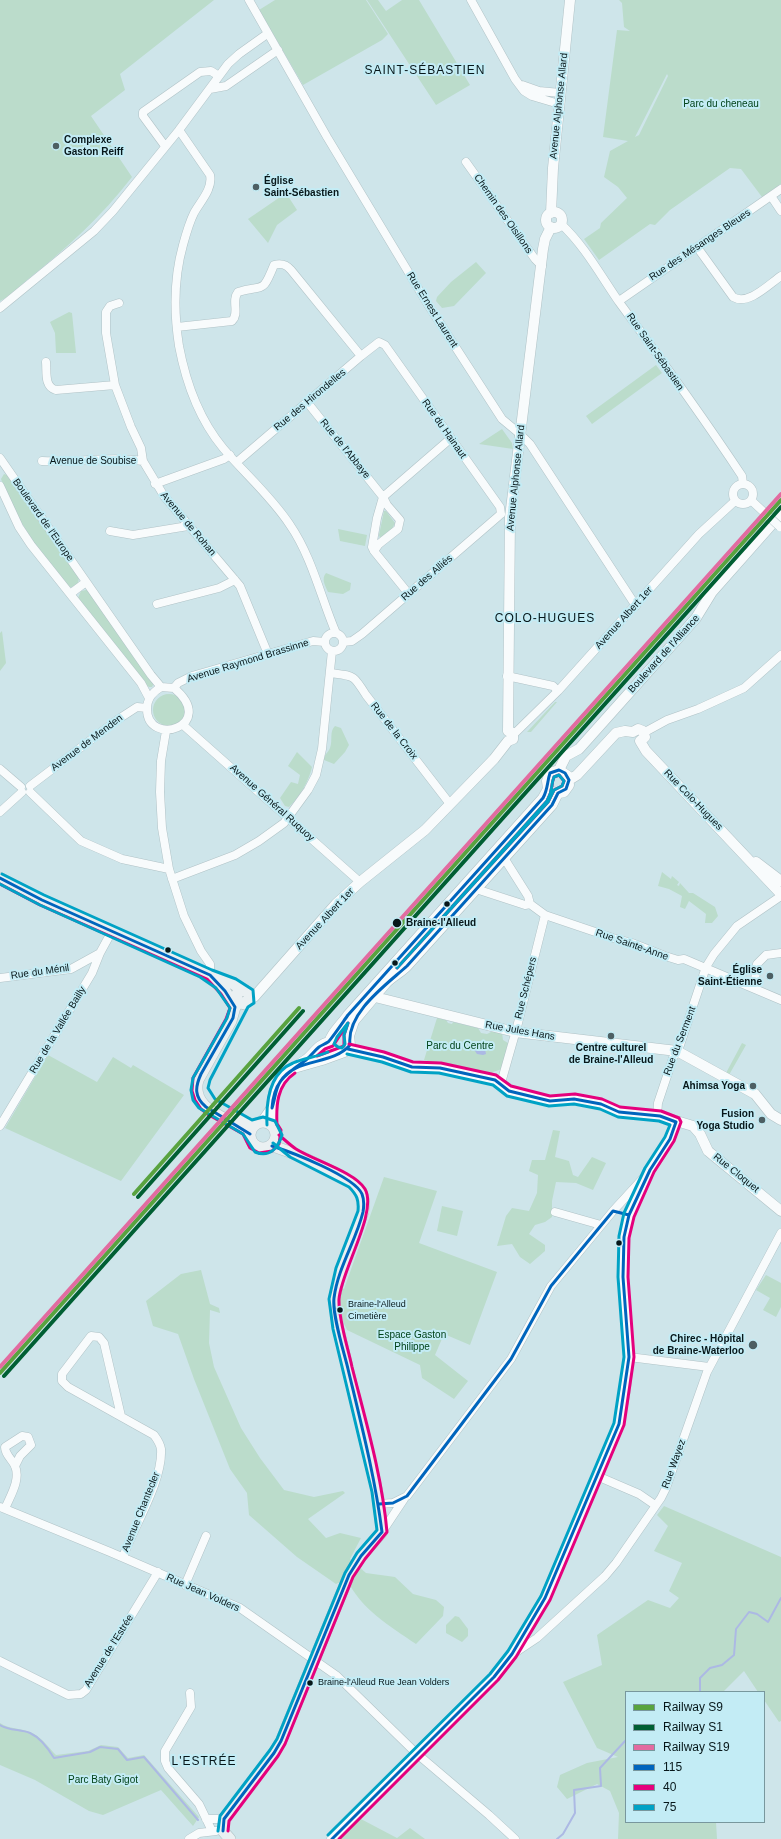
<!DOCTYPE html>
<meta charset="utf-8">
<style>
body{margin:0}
#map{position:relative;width:781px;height:1839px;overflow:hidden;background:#cee5ea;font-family:Helvetica,sans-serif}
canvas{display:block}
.legend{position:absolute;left:625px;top:1691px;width:140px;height:132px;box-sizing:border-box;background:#c3ecf5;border:1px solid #78979d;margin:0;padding:5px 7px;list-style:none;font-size:12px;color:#07171a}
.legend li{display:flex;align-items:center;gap:8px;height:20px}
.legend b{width:20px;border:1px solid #78979d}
</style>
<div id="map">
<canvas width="781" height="1839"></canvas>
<ul class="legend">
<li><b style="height:5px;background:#59a33f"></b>Railway S9</li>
<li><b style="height:5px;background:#005f33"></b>Railway S1</li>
<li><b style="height:5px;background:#e26ba0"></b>Railway S19</li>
<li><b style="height:5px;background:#0065bd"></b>115</li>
<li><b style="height:5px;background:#e5007d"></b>40</li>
<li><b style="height:5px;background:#00a2c5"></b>75</li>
</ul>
</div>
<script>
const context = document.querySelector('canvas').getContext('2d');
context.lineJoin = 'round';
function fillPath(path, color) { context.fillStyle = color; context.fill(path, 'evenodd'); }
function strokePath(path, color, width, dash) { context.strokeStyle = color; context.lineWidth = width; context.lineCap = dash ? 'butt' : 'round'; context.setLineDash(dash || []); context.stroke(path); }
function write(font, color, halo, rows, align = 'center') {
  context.font = font + ' Helvetica,sans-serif'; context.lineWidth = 4; context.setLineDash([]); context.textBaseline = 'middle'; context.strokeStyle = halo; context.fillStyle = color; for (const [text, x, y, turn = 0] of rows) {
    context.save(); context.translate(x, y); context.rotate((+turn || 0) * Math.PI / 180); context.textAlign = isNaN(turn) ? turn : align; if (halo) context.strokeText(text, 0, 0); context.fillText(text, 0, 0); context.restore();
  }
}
fillPath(new Path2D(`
 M0,0H214L120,74L125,90L91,116L132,177C102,216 66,249 27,280C19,287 9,297 0,301Z
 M275,0H366L388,34L382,40L303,85L259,10Z
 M367,0H378L386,11L402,0H419L470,85L436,105Z
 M619,0H781V184L762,197L741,169L730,168L670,210L655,225L650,224L599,260L584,239L600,228L601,223L627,198L618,187L604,177L610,151L628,141L603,137L617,30L630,31L624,27L622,3ZM667,74L668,76L639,135L635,137Z
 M286,193L297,210L277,225L268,243L248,219Z
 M476,262L486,273L454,306L442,308L436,301L437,297L451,282Z
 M69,312L72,313L76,353H56L55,333L50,322Z
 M656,365L662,373L592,424L586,416Z
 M502,429L512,443L513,449L479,444Z
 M4,474L7,475L79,577L78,584L72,587H69C40,554 16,520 1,479Z
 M384,511H386L395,523L392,529L380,538L379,535Z
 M338,529L367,535L365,546L340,541Z
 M326,573L351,583L350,590L343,594L328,592C325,585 321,579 326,573Z
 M86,590H88L154,683L152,687H149L146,685L78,598L81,591Z
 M2,631L6,663L0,671V633Z
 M153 710a16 16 0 1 1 32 0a16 16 0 1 1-32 0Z
 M555,702H557L531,732H527Z
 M335,726L341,728L349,745L345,752L334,764L324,760C324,754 328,753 330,748C333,740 329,732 335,726Z
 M297,752L312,767C309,781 300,796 289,807L285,806L280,798L291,782L298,784L300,775L288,766Z
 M662,872L671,879L672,876L679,882L677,885L679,886L680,883L689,893H693L715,907L718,916L712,923H705L706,914L689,901L685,909L680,907L682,896L669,889L658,886Z
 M437,1018L446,1020L448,1023L452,1024L453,1022L478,1028L481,1033L487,1034L493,1031L502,1033L503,1040L508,1043L502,1069L493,1072L490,1076L443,1065V1062L439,1061L436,1063L424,1060Z
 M742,1043L746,1045L729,1075L726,1073Z
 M48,1055L97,1082L113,1057L131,1068L133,1065L184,1095L121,1181L5,1128Z
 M553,1130L560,1131L555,1157L569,1161L573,1175L578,1177L592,1157L606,1163L593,1190L576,1183L556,1182L552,1201V1217L545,1222L535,1225L529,1234L545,1245V1251L530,1264L520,1257L512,1244L497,1246L506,1216L512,1208L529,1211L537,1193L538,1175L529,1171L532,1160H545Z
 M384,1177L437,1191L419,1243L497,1272L470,1345L444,1334L435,1355L468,1381L454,1399L422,1378L420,1365L347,1330L337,1309L342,1288L344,1289Z
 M442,1206L463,1211L457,1236L437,1231Z
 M201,1270L210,1304L219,1308L220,1313L210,1310L209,1343L214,1367L241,1428L260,1458L284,1490L314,1497L343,1491L345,1493L308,1519L326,1538L340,1533L361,1538L350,1559L366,1573L395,1577L413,1594L436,1600L444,1607L443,1616L416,1644C390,1626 360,1609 347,1579L336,1584L297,1557L249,1515L247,1493L230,1469L194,1379L178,1334L153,1326L146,1301L181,1274Z
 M766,1275L781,1283V1307L776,1317L763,1310L770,1298L756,1290Z
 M664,1506L781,1557V1721L779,1722L764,1700V1692H758L744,1671L723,1692H626V1822H716L717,1839H618L619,1813L610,1791L597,1784L567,1799L557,1787L560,1775L587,1763L618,1757L597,1748L563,1682L602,1665L597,1635L648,1600L670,1608L679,1598L669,1591L682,1563L654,1551L668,1526L657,1515Z
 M455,1616L459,1617L468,1629V1636L462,1642L446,1633V1625Z
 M0,1723C9,1729 20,1728 30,1732C41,1736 48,1747 56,1755L88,1751L101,1745L118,1747L128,1758L144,1755L199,1817L193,1826L161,1790L103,1815L89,1811L35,1780L0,1765Z
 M359,1818L397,1838L410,1828L425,1839H340Z`), '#bbdccb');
fillPath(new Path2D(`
 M457,1044L476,1049L479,1047L485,1049L486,1054L483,1055L477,1054L475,1051L457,1046Z`), '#acb9e4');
strokePath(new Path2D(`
 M700,1692V1678L710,1668L722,1665L734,1655L736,1629L749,1612L757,1614L768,1622L781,1598
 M0,1725C9,1731 21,1729 30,1733C41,1738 48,1748 54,1758L90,1752L100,1747L118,1749L127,1760L144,1757L198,1820
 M557,1839L563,1834L575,1813L574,1790L601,1786L600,1768L626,1740`), '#acb9e4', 2);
const minor = new Path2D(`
 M249,0L327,137L427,303L502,419L520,434L530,444L636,606
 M471,0L515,79L524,91L532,96L559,104
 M522,85L539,91L560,93
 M210,89L226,86L278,50
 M179,130L210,175C213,189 200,202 194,213C189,223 186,234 183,245C174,277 174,314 179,346C186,383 199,419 223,448C245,474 271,496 290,525C312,557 321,598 336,633
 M165,146L143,116V112L200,72L211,71L219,76
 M466,162L535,259L542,266
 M771,196L781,211
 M561,224C584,245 601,276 619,302C661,359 703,417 742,476L743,484
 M697,247L733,297C748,306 768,285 781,276
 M619,301L781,189
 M119,303L110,306L106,312V333L115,385L131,427L141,448L143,461L164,496L240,586L268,654
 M0,308L94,231L113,211L179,130L228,64L239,54L267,34
 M177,327L232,321C240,313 231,301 238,292C264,284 262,295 274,265C281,263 286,264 291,270L361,356
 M46,362C47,372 44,387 56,390L115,385
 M307,402L383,497L387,505L400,520L398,529L379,544L374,551
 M0,458L151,675L161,687
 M42,461C76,463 110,456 143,461
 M237,462L361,356L379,342L385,345L500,507L501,514
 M155,484L224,459L230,455
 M733 494a10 10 0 1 1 20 0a10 10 0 1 1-20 0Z
 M0,486L19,527L31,545L141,683L149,698
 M110,531L133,535L188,526
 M408,593L374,551L372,547L377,518L383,497L450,439
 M70,594L86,582
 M157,604L219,588L235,580
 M325 642a9 9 0 1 1 18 0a9 9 0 1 1-18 0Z
 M343,642L352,641L362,634L501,514
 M330,673C354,676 353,674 366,695L450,804
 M507,676L553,686L558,691
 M161,687L174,688C219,726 147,748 147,709C147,698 153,692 161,687Z
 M174,688L178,683L192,676L313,641L325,642
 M183,725L360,882
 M166,731L161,761L160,792L162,828L169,869L184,916L201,951L210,964V975
 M645,732L667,720L698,709L744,688L781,655
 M513,735L558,691L699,534L735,501
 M0,769L21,787
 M30,786L117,720L137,707L147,708
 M30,792L81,841L122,859L169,869
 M0,812L22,792
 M172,879L235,855L259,841L284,823L308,790L316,775L322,749L332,651
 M476,889L525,905L530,904L528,896L504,858
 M530,904L545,915L613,938L632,943L665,956L678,960L684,959L781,1000
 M0,978L71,969L100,953
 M754,988L757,964L766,955L781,953
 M501,1083L517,1027L545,915
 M657,1116L658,1103L673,1058L680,1045L706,967L714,954L737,926L781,896
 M0,1126L92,973L100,953L112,931
 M555,1212L601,1225
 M629,1357L709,1367
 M121,1416L104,1343L99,1337L91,1336L62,1374V1381L68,1387L154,1435C157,1439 160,1443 161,1449C163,1481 134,1526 123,1557
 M597,1476L639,1494L655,1505
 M379,1504L393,1503L407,1496L511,1359L551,1286L613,1211L646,1175
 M0,1507L110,1552L240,1608L337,1676L416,1753L489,1815L515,1839
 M5,1509C10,1496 21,1480 15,1466C12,1459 5,1455 5,1447L22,1436L28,1437L31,1445L20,1456L15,1466
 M382,1532L404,1499
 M185,1585L206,1536
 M513,1654L537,1638L605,1576L616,1563L661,1498L666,1488L707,1372L781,1233
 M0,1661L68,1695L81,1694L86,1690L158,1572
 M190,1693L191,1707L165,1751V1761L168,1768L199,1804L212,1831
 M206,1819H224
 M189,1839L199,1833L216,1831`);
const tertiary = new Path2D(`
 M546 220a8 8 0 1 1 16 0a8 8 0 1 1-16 0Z
 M551,213L553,168L570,0
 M508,731L510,517L543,249L545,239L551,227
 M633,732L638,729L643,731L645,737L640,741
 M640,741L646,751L781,894
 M559,770L566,756L579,749L696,618L712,592L781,514
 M569,780L577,775L616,733L625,731L633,732
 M756,862L781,881
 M367,995L515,1032L677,1051L755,1094L771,1114L781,1120
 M250,998L254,997L336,904L360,882L425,830L494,759L508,741L513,739V733L508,731
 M348,1049L383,1057L412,1067L440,1068L495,1080L509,1091L550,1101L574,1099L601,1104L619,1112L660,1116L693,1126L700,1134L708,1151L781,1211
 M339,1053L335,1052L329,1046C328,1036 342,1024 348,1015L543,798L548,789L547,781L550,773L559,770L568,776L569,785L564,792L555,794L548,789
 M294,1068L322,1060L344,1052L348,1049L350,1045L349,1036L354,1021L386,983C393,976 400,973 407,966L543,815L552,805L558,793
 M262,1122L271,1109
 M272,1125C270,1106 272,1083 289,1071C295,1067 301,1063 307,1059C314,1053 319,1044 329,1042
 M332,1839L494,1677L512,1654L545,1598L619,1424L625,1392L629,1357L623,1277L624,1237L629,1215L650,1170L670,1139L676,1122`);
const secondary = new Path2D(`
 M0,878L42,900L210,975L234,984L241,990
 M213,977L225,991L235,1007
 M236,997L239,1002L244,1004L250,998C249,993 247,990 241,990L237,994
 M239,1002L235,1007L231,1021L198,1080C189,1112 233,1118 250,1134
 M237,1117L254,1126
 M250 1135a13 13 0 1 1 26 0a13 13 0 1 1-26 0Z
 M230,1839L223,1831L224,1819L274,1753L281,1741L349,1575L361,1556L382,1532L377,1491L338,1328L334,1299L341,1270L363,1212C364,1205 364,1196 360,1191C350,1177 290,1151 272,1146`);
strokePath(minor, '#b0c2c6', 9);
strokePath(tertiary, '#b0c2c6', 11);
strokePath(secondary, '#b0c2c6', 12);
strokePath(minor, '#f8fbfc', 8);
strokePath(tertiary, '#f8fbfc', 10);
strokePath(secondary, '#eaf0f2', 11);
const minorBridge = new Path2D(`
 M754,503L780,527`);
strokePath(minorBridge, '#b0c2c6', 9, []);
strokePath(minorBridge, '#f8fbfc', 8);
strokePath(new Path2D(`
 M559,770L565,773L569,780L566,789L558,793L552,805L407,966C386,985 346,1013 350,1045C332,1066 295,1057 280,1082C275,1090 275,1100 272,1108C274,1081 285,1075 306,1060C311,1056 314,1051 319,1047C322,1045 325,1044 328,1042C330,1041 345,1019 348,1015L543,798C548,789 547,782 550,773Z
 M0,878L42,900L210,975L225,991L235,1007L233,1018L201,1074C195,1087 194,1097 206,1107L250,1134
 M348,1049L383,1057L412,1067L440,1068L495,1080L509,1091L550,1101L574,1099L601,1104L619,1112L660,1116L676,1122
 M379,1504L393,1503L407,1496L511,1359L551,1286L613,1211L629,1215
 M223,1831L224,1819L274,1753L281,1741L349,1575L361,1556L382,1532C375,1477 361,1423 348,1369C344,1352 332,1315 334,1298C338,1267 356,1241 363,1212C364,1206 364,1199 362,1194C354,1176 291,1152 272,1146
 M332,1839L494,1677L512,1654L545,1598L619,1424L629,1357L623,1277L624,1237L629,1215L650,1170L670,1139L676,1122`), '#0065bd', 3);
strokePath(new Path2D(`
 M559,775L564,781L562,786L554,790L548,802L397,968L547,801C554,789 550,787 554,777Z
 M0,884L40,905L207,979L221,994L230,1008L226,1019L193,1078L192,1091L195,1100L201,1109L209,1115L243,1134L250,1148L259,1153L272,1151L279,1144L281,1130L276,1122
 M348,1023L344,1035V1046L317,1056L325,1049L333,1046Z
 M277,1125C276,1105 277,1085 295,1073
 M228,1831L229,1821L278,1756L285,1744L353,1577L365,1559L387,1532C382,1476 366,1422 352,1367C348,1348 338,1318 339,1299C341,1271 378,1212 365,1189C355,1172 313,1160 296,1149C290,1145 285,1140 279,1135
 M339,1839L498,1680L516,1657L550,1600L624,1425L634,1357L628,1277L629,1238L634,1217L654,1172L674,1141L681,1122L679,1118L661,1111L620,1107L602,1099L575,1094L550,1096L511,1086L496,1075L441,1063L413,1062L384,1052L349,1044`), '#e5007d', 3);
strokePath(new Path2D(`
 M559,775L564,781L562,786L554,790L548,802L397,968L547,801C554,789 550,787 554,777Z
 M0,884L40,905L200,977L216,988L230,1008L227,1018L193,1078L191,1090L193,1100L199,1108L243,1134L255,1152C270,1158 278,1148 282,1135L275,1121L263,1117L252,1120L215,1099L208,1088L210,1080L248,1007L254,1003L253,990L236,979L212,970L44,895L2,874
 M348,1023L344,1035L345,1044L342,1048L338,1047L334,1044L337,1037Z
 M267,1125C266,1103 269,1073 293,1063C304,1058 317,1057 328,1052
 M218,1831L220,1816L270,1750L277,1739L345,1573L357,1553L377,1530L372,1492L333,1329L329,1299L336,1268L358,1211C359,1200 357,1195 349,1187L290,1157L273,1143
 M328,1835L490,1674L508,1651L541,1596L614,1423L624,1357L618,1277L619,1236L624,1213L645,1168L665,1137L670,1125L659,1121L618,1117L600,1109L574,1104L549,1106L507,1096L493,1085L439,1073L411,1072L382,1062L347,1054`), '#00a2c5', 3);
strokePath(new Path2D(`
 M134,1194L299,1008
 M0,1373L781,500`), '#59a33f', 4);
strokePath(new Path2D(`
 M138,1197L303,1011
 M4,1376L781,507`), '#005f33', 4);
strokePath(new Path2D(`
 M0,1367L781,494`), '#e26ba0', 4);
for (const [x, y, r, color] of [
 [56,146,4,"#4d5f63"],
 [256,187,4,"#4d5f63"],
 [447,904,3.5,"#07171a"],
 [397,923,5,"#07171a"],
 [168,950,3.5,"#07171a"],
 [395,963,3.5,"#07171a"],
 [770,976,4,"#4d5f63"],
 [611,1036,4,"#4d5f63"],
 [753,1086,4,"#4d5f63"],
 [762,1120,4,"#4d5f63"],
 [619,1243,3.5,"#07171a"],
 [340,1310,3.5,"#07171a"],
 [753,1345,5,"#4d5f63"],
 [310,1683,3.5,"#07171a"]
]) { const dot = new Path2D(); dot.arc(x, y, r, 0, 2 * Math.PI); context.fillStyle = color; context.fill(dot); strokePath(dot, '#c3ecf5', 1.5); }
write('9px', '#07171a', '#c3ecf5', [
 ["Braine-l'Alleud",348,1305],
 ["Cimetière",348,1317],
 ["Braine-l'Alleud Rue Jean Volders",318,1683]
], 'left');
write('10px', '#004218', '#c3ecf5', [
 ["Parc du cheneau",721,104],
 ["Parc du Centre",460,1046],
 ["Espace Gaston",412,1335],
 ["Philippe",412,1347],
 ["Parc Baty Gigot",103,1780]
]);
write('10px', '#07171a', '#c3ecf5', [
 ["Avenue Alphonse Allard",559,106,-84],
 ["Chemin des Oisillons",503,214,55],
 ["Rue des Mésanges Bleues",700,245,-34],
 ["Rue Ernest Laurent",432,310,58],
 ["Rue Saint-Sébastien",655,352,55],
 ["Rue des Hirondelles",310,400,-40],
 ["Rue du Hainaut",444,429,55],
 ["Rue de l'Abbaye",345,449,51],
 ["Avenue de Soubise",93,461],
 ["Avenue Alphonse Allard",516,478,-84],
 ["Boulevard de l'Europe",43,520,55],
 ["Avenue de Rohan",188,524,50],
 ["Rue des Alliés",427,578,-41],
 ["Avenue Albert 1er",624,618,-48],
 ["Boulevard de l'Alliance",664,654,-48],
 ["Avenue Raymond Brassinne",248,661,-17],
 ["Rue de la Croix",394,731,52],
 ["Avenue de Menden",87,743,-37],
 ["Rue Colo-Hugues",693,800,46],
 ["Avenue Général Ruquoy",272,803,42],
 ["Avenue Albert 1er",325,919,-47],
 ["Rue Sainte-Anne",632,945,19],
 ["Rue du Ménil",40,972,-8],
 ["Rue Schépers",526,988,-76],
 ["Rue de la Vallée Bailly",58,1030,-59],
 ["Rue Jules Hans",520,1031,10],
 ["Rue du Serment",680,1041,-69],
 ["Rue Cloquet",736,1173,39],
 ["Rue Wayez",674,1464,-70],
 ["Avenue Chantecler",141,1512,-68],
 ["Rue Jean Volders",203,1593,24],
 ["Avenue de l'Estrée",109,1651,-58]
]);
write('bold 10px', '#07171a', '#c3ecf5', [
 ["Complexe",64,140,"left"],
 ["Gaston Reiff",64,152,"left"],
 ["Église",264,181,"left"],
 ["Saint-Sébastien",264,193,"left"],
 ["Église",762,970],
 ["Saint-Étienne",762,982],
 ["Centre culturel",611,1048,"center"],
 ["de Braine-l'Alleud",611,1060,"center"],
 ["Ahimsa Yoga",745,1086],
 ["Fusion",754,1114],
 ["Yoga Studio",754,1126],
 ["Chirec - Hôpital",744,1339],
 ["de Braine-Waterloo",744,1351]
], 'right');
write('bold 10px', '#07171a', '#c3ecf5', [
 ["Braine-l'Alleud",406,923]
], 'left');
context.letterSpacing = '1px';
write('12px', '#07171a', '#c3ecf5', [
 ["SAINT-SÉBASTIEN",425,71],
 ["COLO-HUGUES",545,619],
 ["L'ESTRÉE",204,1762]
]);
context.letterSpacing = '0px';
</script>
